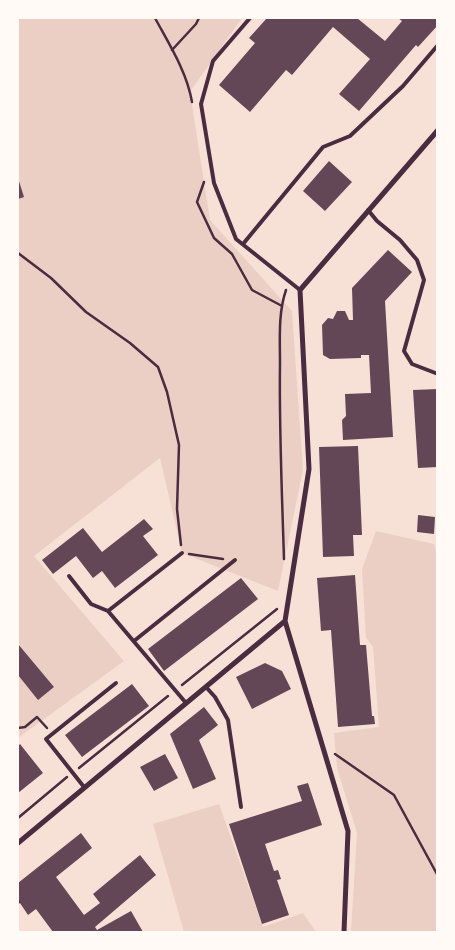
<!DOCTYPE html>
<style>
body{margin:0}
#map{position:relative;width:455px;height:950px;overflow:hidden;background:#f7e1d7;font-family:Manrope,sans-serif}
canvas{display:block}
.frame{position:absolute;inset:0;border:19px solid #fffaf5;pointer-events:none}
</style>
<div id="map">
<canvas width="455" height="950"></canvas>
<div class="frame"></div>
</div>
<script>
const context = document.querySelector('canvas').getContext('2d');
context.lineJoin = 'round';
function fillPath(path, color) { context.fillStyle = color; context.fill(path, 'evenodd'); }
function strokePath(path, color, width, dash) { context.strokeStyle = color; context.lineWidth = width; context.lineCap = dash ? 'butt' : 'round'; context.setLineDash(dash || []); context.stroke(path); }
fillPath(new Path2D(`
 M18,18H242L190,92L210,220L292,311L303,470L278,591L182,553L160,458L34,556L124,661L18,738Z
 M376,531L434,544L438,559L437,932H351L357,833L337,768L334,733L379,727L373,647L366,638L362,569Z
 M219,804L263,927L303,913L316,932H184L153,824Z`), '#ebcfc5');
fillPath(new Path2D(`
 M267,18H357L385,41L402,21L398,18H438V25L418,47L416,45L359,111L339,94L370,59L333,27L292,75L286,70L250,112L219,85L255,43L249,38Z
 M329,161L352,182L325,211L303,191Z
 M18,178L24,197L18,199Z
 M388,250L412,272L385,301L393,437L343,440L342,420L346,416L345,394L371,393L369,355H361V358L330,359L323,355L322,325L328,318L333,319L337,311H345L349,320H353L352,288Z
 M438,389V467L418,468L413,390Z
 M358,446L362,535H353L354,556L323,557L319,447Z
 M418,515L435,517L434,534L417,532Z
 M144,519L153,529L143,536L158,555L115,588L102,571L93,578L76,556L53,574L42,560L83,528L102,552Z
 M355,575L360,645H366L372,716H374L375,724L338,727L331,630L321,631L317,578Z
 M241,578L258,599L164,671L148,649Z
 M18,644L54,687L38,700L18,675Z
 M265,663L282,671L291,689L252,709L236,677Z
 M132,684L149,706L82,757L65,735Z
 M204,707L218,725L199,740L216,779L193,789L170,734Z
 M20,744L43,773L18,793V746Z
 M165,754L178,778L154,791L140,767Z
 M308,783L322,825L265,844L274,871L278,870L281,879L277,880L289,915L262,924L229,824L302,801L297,786Z
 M81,833L92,848L56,877L84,915L100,903L93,894L140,855L156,875L95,927L97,930L131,911L143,932H53L36,909L28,915L18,900V883Z`), '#644757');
strokePath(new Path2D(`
 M155,18C169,44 187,72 192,102
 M172,50L196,24L199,18
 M204,182L197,202L214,238L232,254L252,290L282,306
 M18,253L51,278L86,312L130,343L158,367L167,392L179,445L177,509L181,545
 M189,554L223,559
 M284,559C282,494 279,428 280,363C280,340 278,313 286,290
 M182,685L277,609
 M18,728L25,727L37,717L47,728
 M335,754L394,795L438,876
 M79,768L168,696
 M18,818L67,777
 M18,903L19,902`), '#4a2c40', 2.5);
strokePath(new Path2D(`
 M250,18L213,61L201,104L214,183L236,239L300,290
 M368,210L377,221L400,240L417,260L424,280L404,351L412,364L438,374
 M243,244L323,147L350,136L403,86L438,45
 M182,553L108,611L186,703
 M69,576L91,604L108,611
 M134,641L235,560
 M206,687L215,697L228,720L241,807
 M84,787L46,739L116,683`), '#4a2c40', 4);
strokePath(new Path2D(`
 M18,843L285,621
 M344,932L348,831L285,621L309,469L300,290L438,130`), '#4a2c40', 5);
</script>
